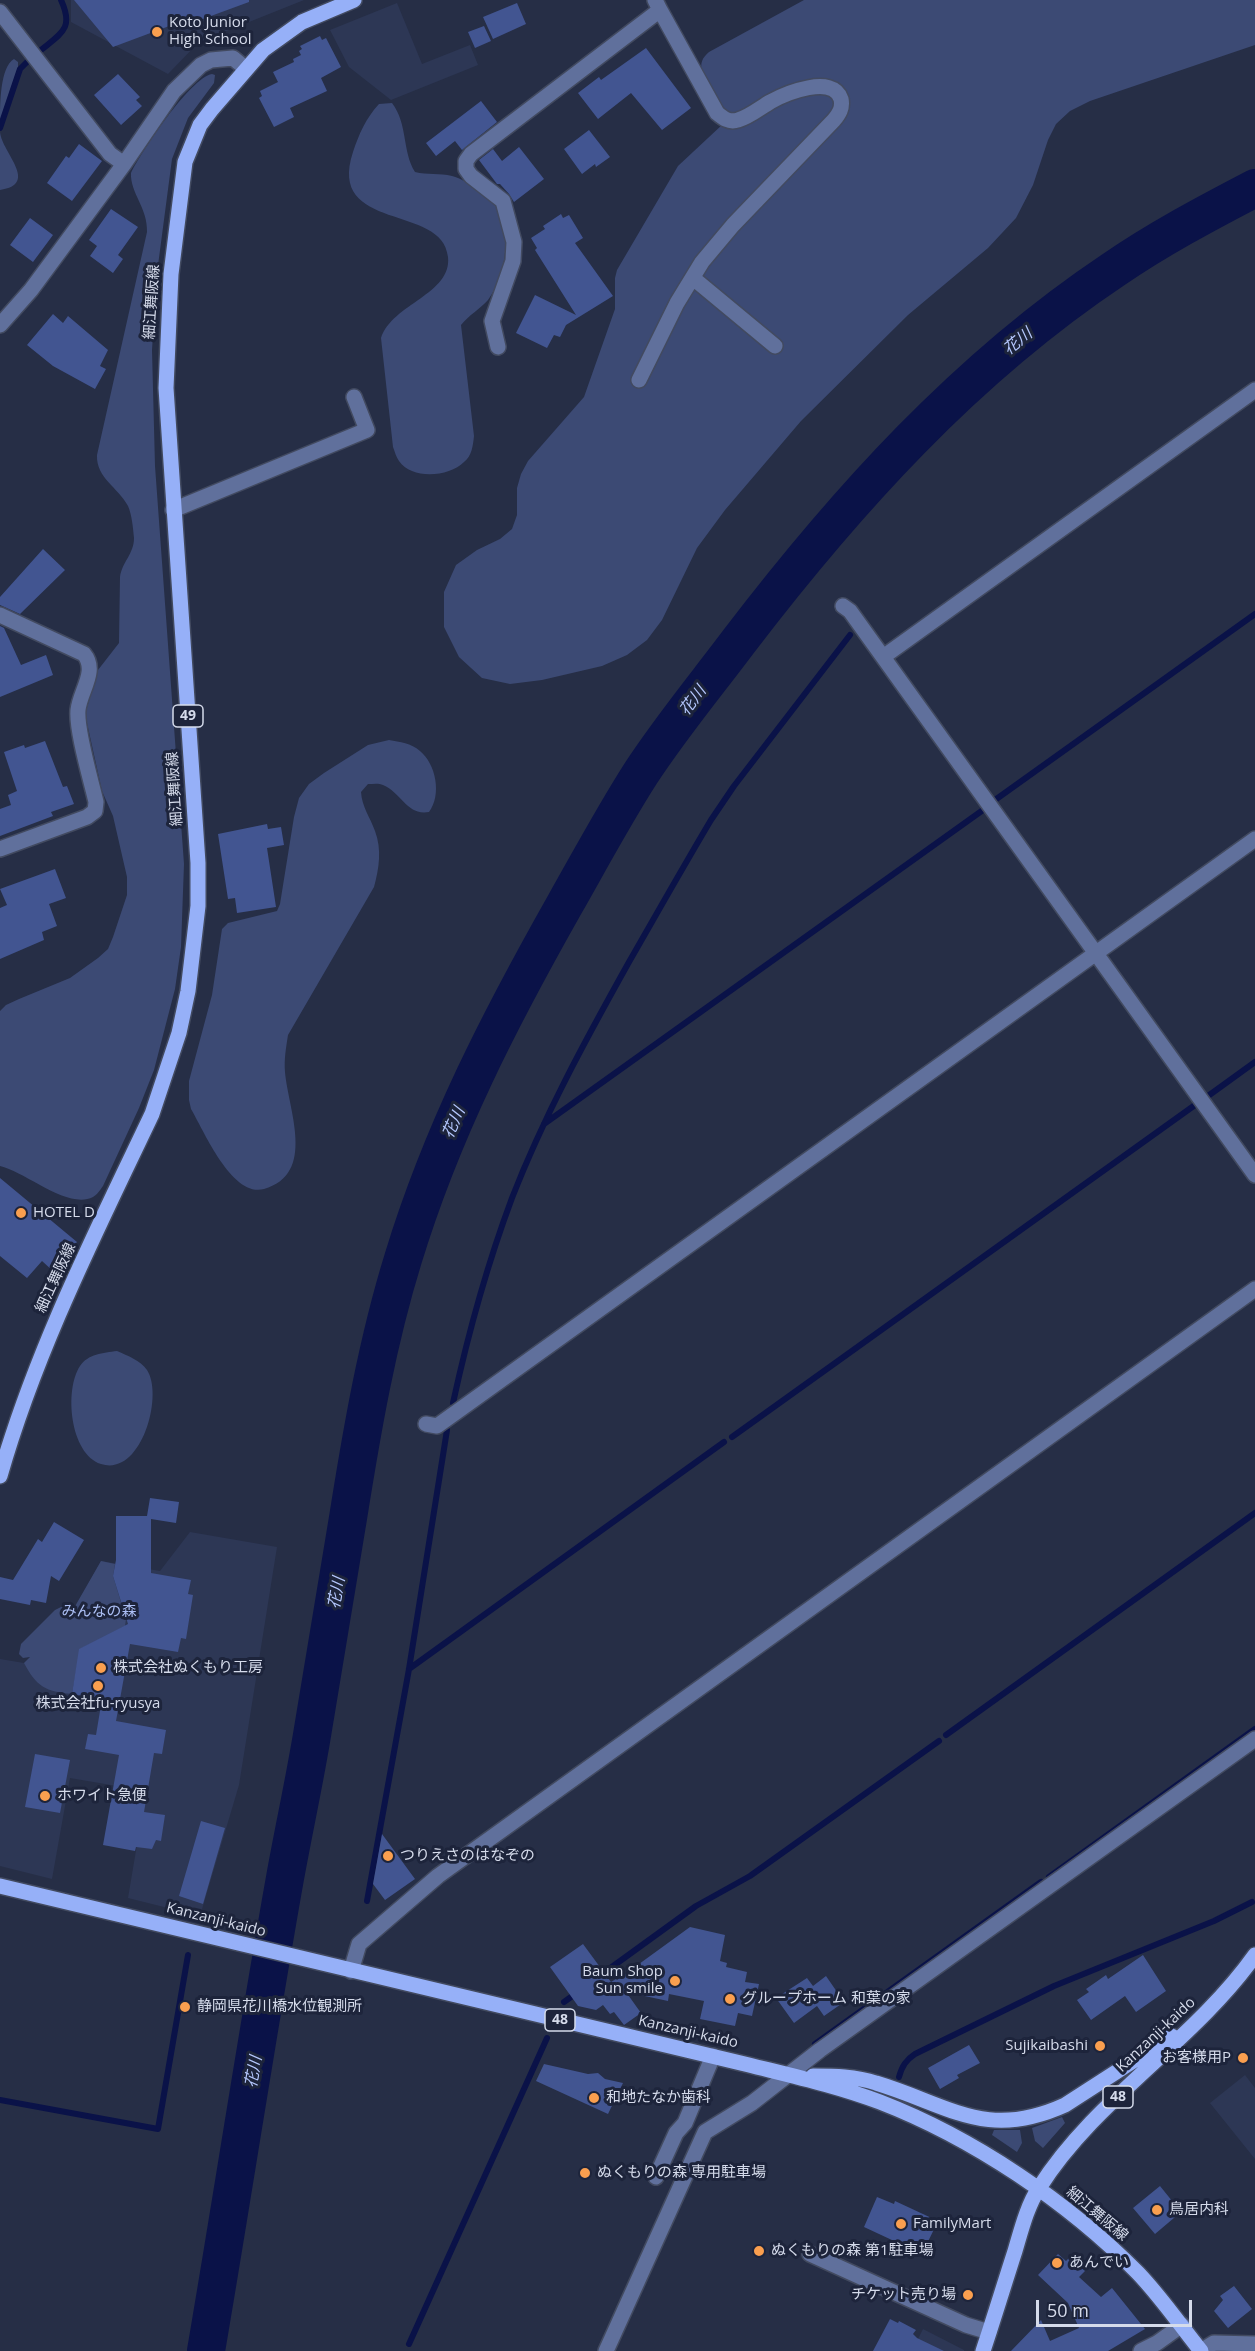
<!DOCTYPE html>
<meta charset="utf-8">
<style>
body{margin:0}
#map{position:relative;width:1255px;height:2351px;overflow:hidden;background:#262e46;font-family:"Open Sans",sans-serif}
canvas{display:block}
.scale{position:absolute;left:1036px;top:2300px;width:156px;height:27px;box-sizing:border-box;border:3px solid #d5dbeb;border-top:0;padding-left:8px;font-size:18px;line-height:21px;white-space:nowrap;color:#d5dbeb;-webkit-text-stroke:4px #1d243b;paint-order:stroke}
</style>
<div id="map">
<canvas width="1255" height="2351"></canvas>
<div class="scale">50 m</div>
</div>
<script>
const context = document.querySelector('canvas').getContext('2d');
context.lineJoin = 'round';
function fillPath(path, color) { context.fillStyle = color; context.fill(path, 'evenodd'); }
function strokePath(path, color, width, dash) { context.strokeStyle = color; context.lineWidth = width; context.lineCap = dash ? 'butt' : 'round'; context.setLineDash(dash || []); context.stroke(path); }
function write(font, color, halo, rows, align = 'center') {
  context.font = font + ' "Open Sans","Noto Sans JP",sans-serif'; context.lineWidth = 6; context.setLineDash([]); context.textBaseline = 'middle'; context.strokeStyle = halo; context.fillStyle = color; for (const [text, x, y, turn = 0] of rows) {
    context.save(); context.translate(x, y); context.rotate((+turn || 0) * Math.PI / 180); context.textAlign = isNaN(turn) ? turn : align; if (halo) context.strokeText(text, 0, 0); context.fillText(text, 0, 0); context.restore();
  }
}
fillPath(new Path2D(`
 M71,0H304L199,42L168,74L71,22Z
 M397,3L422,64L470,45L478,65L391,100L349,67L330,30Z
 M190,1532L277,1547L239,1785L200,1916L128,1898L146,1791L70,1778L52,1879L0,1866V1659L24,1663L67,1622L101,1561L160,1571Z
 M1245,2075L1255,2088V2159L1210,2103Z
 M923,2329L964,2350V2351H912Z`), '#2d3755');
fillPath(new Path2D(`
 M804,0H1255V45L1090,101L1070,111L1056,124L1048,140L1033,185L1016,218L988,248L908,315L801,421L725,510L697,548L662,620L647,640L627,655L602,666L542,680L510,684L482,678L459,657L444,627V592L456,565L477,550L500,539L512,529L517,515V488L521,474L528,461L584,397L615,309V278L617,270L678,166L723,124L702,72C700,63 702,58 709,52Z
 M14,59L18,62V67L0,122C0,104 0,67 14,59Z
 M212,74L215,75L214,83L188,118L172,159L157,273L152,350L155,466L184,864L181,947L175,989L154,1070L139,1108L103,1186C100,1190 97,1195 93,1197C68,1210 26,1172 0,1166V1011L6,1005L19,999L70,978L98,958L108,949L113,937L127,895V877L113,816L102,791L85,714L98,670L119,643L120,577C122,562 134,554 134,538C133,528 132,515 128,506C118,487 96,478 97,455L147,232C148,208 130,193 131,173C141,152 190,78 212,74Z
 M392,103C408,124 402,151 415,172C427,175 440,173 452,176C461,178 469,184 476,189C483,195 492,199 497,207C512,234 506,276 488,300C480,309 469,315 461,325L474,436C473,445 472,456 464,462C449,477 412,480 399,461C396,457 395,452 393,447L381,338C392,304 452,294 448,257C443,203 326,233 353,152C359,134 366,118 379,104Z
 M0,132C2,153 40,184 0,190Z
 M389,740C400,742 411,743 420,751C436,764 442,795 429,812C407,816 402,793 383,785C379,783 373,784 368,784L361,792C362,807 370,817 375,831C382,850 379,868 374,887L288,1035C286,1048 284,1059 285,1072C288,1109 317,1174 264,1189C232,1198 204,1131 191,1109L189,1100V1081L212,995L222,929L228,923L277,911L280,904L294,817L299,798L309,784L324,773L368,745Z
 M117,1351C128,1356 140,1360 147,1370C164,1396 141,1477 101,1464C70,1454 64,1390 80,1366C88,1354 103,1353 117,1351Z
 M101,1561L115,1564L113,1576L126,1619L125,1626L80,1649L72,1694C46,1692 36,1686 24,1663L30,1657L23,1658L19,1654L21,1644L55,1610L61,1607L67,1608L70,1615Z
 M1062,2117L1065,2123L1043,2148L1035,2141L1032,2128Z
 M994,2130H1020L1022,2143L1017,2152L992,2135Z`), '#3c4a74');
strokePath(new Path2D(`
 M41,50C62,33 74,28 61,0
 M0,128L20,69L27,62
 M995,800L1255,614
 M1208,1096L1255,1062
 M544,1124L983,810
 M453,1403C468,1334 487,1265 512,1198C544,1116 586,1039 629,962C656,915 683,867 711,820L734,786L850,635
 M732,1437L1195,1105
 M409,1669L724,1442
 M946,1735L1255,1513
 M1049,1877L1255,1729
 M367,1901L409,1669L447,1430
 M598,1977L696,1906L750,1876L939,1741
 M564,2002L578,1992
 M815,2044L1041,1882
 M899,2077C902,2066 906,2060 915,2054L1054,1986L1214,1921L1252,1902
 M0,2100L158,2129L188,1955
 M409,2344L547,2038`), '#0a1248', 6);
strokePath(new Path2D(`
 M206,2351C233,2193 257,2035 285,1878C294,1828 305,1779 313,1729C325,1659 336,1588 348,1518C362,1430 377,1343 403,1259C442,1131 500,1019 565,904C590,860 614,815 641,773C671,727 706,685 739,641C846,501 965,369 1113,270C1158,239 1207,213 1255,188`), '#0a1248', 38);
fillPath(new Path2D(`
 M74,0H249V2L181,27L180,22L113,47Z
 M517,3L526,24L493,39L483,17Z
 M484,26L491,41L475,48L468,32Z
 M320,36L322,40L326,38L341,67L321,78L327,91L290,108L294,117L274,127L259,98L262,96L260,91L278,82L273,72L294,62L293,59L301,55L299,51L302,49L300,46Z
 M646,48L691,108L662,130L631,93L598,119L578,93L599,77L601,80Z
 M118,74L140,97L136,100L142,106L121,125L94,95Z
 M481,101L497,122L462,150L455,141L436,156L426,143Z
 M589,130L610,157L596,167L595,164L582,174L564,149Z
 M79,144L102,161L72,201L47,183L66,156L69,158Z
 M519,147L544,179L514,202L509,194L500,184H497L479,160L493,149L502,161Z
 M111,209L138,227L118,255L123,259L113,273L90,256L97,246L89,240Z
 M561,214L563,218L569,215L583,238L575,243L613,296L566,325L560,337L554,335L547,348L516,333L535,295L576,315L535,250L537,248L531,238L545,229L543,226Z
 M30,218L53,235L33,262L10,245Z
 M53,314L63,323L68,316L108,350L100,366L106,369L95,389L53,366L27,345Z
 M43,549L65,570L20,614L0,605V597Z
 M0,626L4,628L21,665L46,655L53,675L0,697Z
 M45,741L63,787L67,786L74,804L51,812L53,816L0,836V809L11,805L8,795L17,791L4,752L24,745L25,748Z
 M267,824L268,829L281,827L284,845L267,848L276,907L237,913L235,898L228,899L218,834Z
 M55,869L66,898L49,904L57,926L42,932L44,940L0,959V908L7,905L0,889Z
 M0,1178L77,1242L53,1271L42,1261L27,1278L0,1256Z
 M150,1498L179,1502L176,1523L151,1519V1573L191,1580L188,1594L193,1595L186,1639L181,1638L178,1652L130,1644L116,1721L166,1730L162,1754L154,1753L144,1812L165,1815L161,1841L156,1840L152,1849L136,1847L135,1851L103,1845L119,1755L85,1749L88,1734L96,1735L102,1699L72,1694L79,1649L128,1624L113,1576L116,1560V1516H147Z
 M54,1522L84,1540L59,1581L51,1576L46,1603L31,1600L30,1605L0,1599V1577L13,1580L38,1539L42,1542Z
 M35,1754L70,1760L60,1813L25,1807Z
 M201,1821L225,1828L203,1904L179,1896Z
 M382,1834L415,1879L385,1900L373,1884Z
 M690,1927L725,1935L720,1961L727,1963L726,1967L747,1972L745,1982L759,1984L752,2016L738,2013L735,2026L700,2019L704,2001L669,1994L668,2001L626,1992L641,2013L624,2025L614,2012L610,2014L603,2005L596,2010L578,2006L550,1967L583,1944L611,1982L616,1979L617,1980Z
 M1143,1955L1166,1991L1136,2012L1125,1996L1091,2020L1077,2000L1089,1992L1086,1989L1106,1975L1108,1979Z
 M826,1976L844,2002L824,2016L817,2006L794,2023L776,1998L807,1978L813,1986Z
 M969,2045L980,2063L957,2075L959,2078L940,2089L928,2068Z
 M544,2064L588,2074L598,2073L605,2079L623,2083L608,2114L536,2081Z
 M1160,2186L1181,2212L1155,2234L1133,2208Z
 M877,2197L894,2204L895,2201L938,2221L922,2254L864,2227Z
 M1058,2254L1066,2261L1070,2257L1085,2271L1079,2277L1101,2297L1112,2288L1145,2329L1108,2351H1011L1041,2320L1050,2341L1079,2328L1068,2303L1038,2275Z
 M1234,2286L1252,2309L1228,2328L1214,2311L1223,2300L1220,2296Z
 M890,2319L898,2323L899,2321L916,2330L913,2334L917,2338L944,2351H873Z`), '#425591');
const minor = new Path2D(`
 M0,12L110,154L124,164
 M693,278L775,346
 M0,325L31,290L124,164L174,91L201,65L211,60L233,58L245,68
 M498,347L492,321L513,261L514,242L503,201L471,176L466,169V161L471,154L660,10L655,0
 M639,380L677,303L702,262L733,225L834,120C839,114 843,108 841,99C833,74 786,93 770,102C760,108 749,117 738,120C729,123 723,118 717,113L660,10
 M173,510L367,430L354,397
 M843,606L850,611L1255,1175
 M0,615L84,654C98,671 80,691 78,710C76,730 91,780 96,802L95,811L87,817L0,849
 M883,657L1255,390
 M426,1424L437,1426L1255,839
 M351,1971L359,1944L438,1876L1255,1289
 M656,2177L676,2133L685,2123L713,2056
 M810,2254L966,2325L989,2332
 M606,2351L705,2132L752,2103L820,2050L1255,1739
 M1141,2351L1157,2343L1182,2325
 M1201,2351L1214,2343L1255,2344`);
const major = new Path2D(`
 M0,1476C36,1350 96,1232 152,1114L179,1033L188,991L198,906V863L166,388L171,274L185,162L200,125L212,109L263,50L302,22L354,0
 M0,1886L749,2065C793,2076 838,2086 880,2102C973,2138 1068,2202 1138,2273C1161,2297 1180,2325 1201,2351
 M813,2076C834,2076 855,2076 876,2083C949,2105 986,2141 1065,2105L1172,2036
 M983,2351C994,2318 1004,2285 1015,2251C1021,2231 1027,2206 1039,2188C1095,2099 1194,2041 1255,1955`);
strokePath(minor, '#424a60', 18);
strokePath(major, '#424a60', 18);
strokePath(minor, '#60709c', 15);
strokePath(major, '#96b0f8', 15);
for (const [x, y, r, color] of [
 [157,32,6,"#fa9f4f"],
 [21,1213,6,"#fa9f4f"],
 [101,1668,6,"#fa9f4f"],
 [98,1686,6,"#fa9f4f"],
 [45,1796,6,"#fa9f4f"],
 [388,1856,6,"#fa9f4f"],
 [675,1981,6,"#fa9f4f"],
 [730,1999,6,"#fa9f4f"],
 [185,2007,6,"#fa9f4f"],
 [1100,2046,6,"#fa9f4f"],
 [1243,2058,6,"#fa9f4f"],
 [594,2098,6,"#fa9f4f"],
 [585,2173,6,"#fa9f4f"],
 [1157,2210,6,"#fa9f4f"],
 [901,2224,6,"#fa9f4f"],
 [759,2251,6,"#fa9f4f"],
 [1057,2263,6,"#fa9f4f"],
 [968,2295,6,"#fa9f4f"]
]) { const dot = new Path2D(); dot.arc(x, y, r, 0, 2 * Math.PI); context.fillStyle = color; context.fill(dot); strokePath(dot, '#1d243b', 2); }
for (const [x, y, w] of [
 [188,716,30],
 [560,2020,30],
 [1118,2097,30]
]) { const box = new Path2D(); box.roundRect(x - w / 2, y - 11, w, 22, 4.5); context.fillStyle = '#1d243b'; context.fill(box); strokePath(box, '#d5dbeb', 1.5); }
write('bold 14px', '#d5dbeb', null, [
 ["49",188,716],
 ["48",560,2020],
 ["48",1118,2097]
]);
write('15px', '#d5dbeb', '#1d243b', [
 ["Koto Junior",169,23],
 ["High School",169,40],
 ["HOTEL D",33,1213],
 ["株式会社ぬくもり工房",113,1668],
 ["株式会社fu-ryusya",98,1704,"center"],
 ["ホワイト急便",57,1796],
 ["つりえさのはなぞの",400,1856],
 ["Baum Shop",663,1972,"right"],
 ["Sun smile",663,1989,"right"],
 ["グループホーム 和葉の家",742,1999],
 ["静岡県花川橋水位観測所",197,2007],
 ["Sujikaibashi",1088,2046,"right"],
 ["お客様用P",1231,2058,"right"],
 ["和地たなか歯科",606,2098],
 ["ぬくもりの森 専用駐車場",597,2173],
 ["鳥居内科",1169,2210],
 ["FamilyMart",913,2224],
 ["ぬくもりの森 第1駐車場",771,2251],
 ["あんでい",1069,2263],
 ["チケット売り場",956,2295,"right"]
], 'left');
write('15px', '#d5dbeb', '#1d243b', [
 ["細江舞阪線",152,302,-86],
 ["細江舞阪線",175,789,-94],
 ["細江舞阪線",56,1278,-65],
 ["Kanzanji-kaido",216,1920,14],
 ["Kanzanji-kaido",688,2032,13],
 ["Kanzanji-kaido",1156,2035,-43],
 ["細江舞阪線",1097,2214,40]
]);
write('15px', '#acbff4', '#1d243b', [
 ["みんなの森",99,1612]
]);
write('italic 16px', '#b5c8fe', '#1d243b', [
 ["花川",1018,342,-39],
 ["花川",693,701,-53],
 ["花川",454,1123,-66],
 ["花川",337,1593,-80],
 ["花川",254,2072,-80]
]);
</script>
